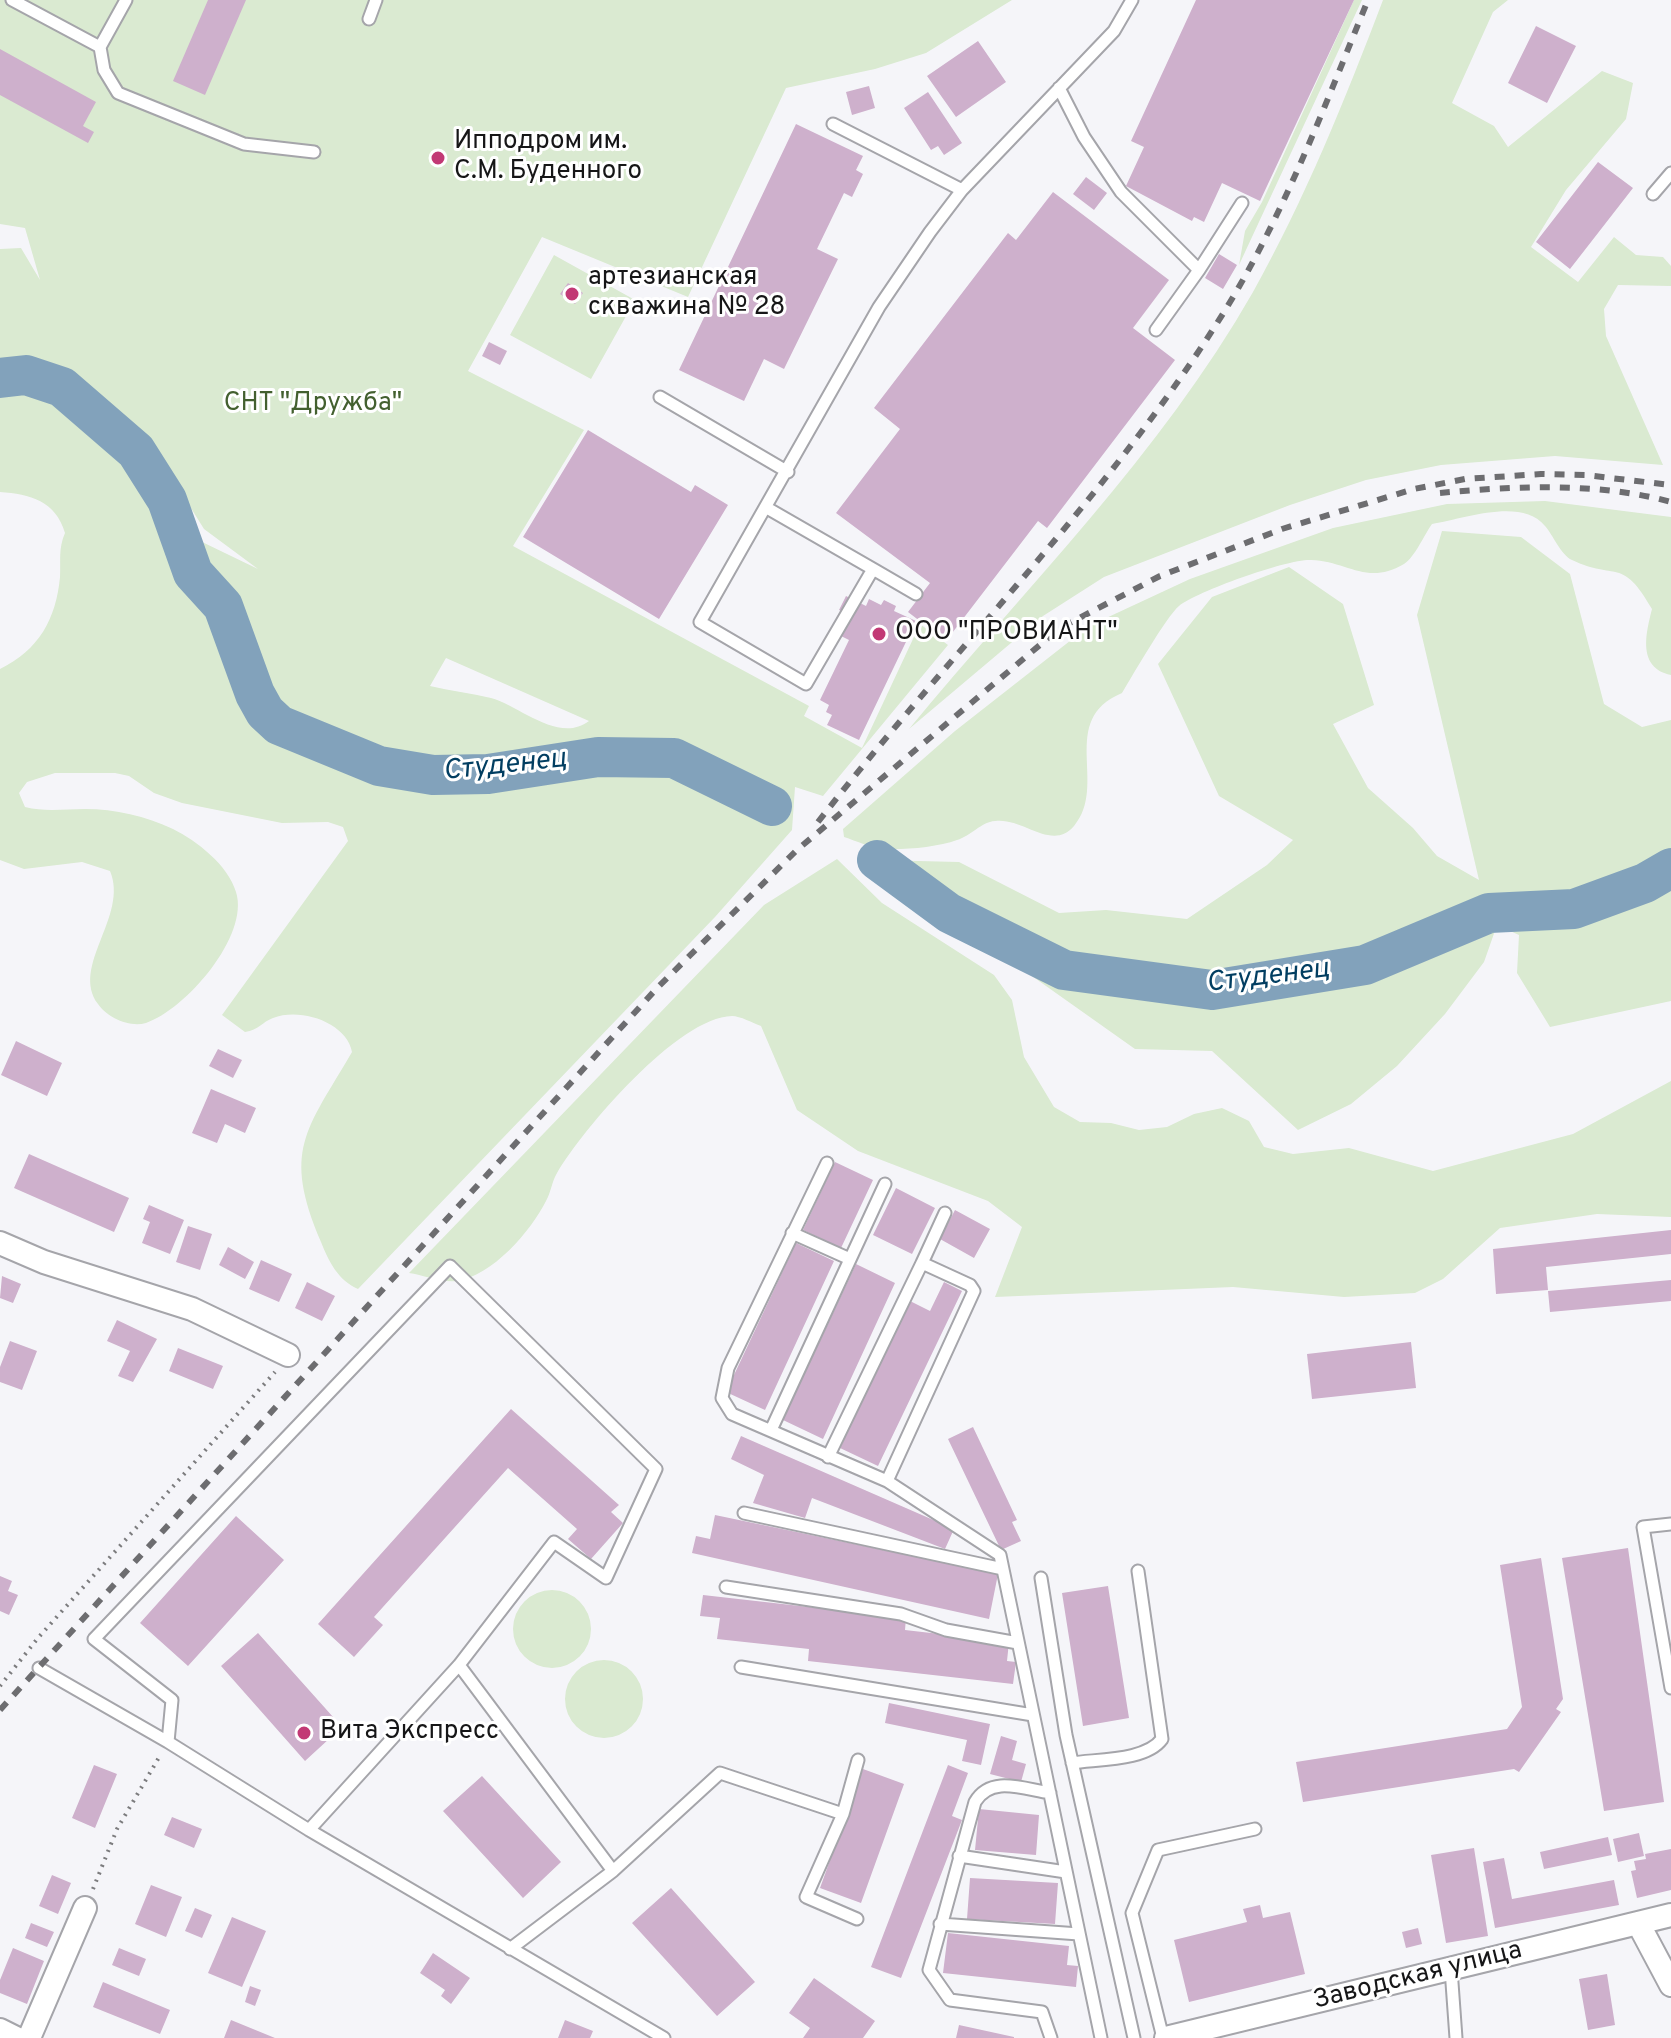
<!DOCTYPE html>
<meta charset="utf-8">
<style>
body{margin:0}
canvas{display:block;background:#f5f5f9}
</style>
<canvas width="1671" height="2038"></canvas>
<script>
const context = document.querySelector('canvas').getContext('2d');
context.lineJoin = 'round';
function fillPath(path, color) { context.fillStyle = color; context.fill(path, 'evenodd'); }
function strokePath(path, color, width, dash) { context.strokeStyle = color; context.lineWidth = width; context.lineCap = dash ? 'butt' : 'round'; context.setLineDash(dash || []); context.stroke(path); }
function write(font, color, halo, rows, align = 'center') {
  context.font = font + ' Overpass,sans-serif'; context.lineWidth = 6; context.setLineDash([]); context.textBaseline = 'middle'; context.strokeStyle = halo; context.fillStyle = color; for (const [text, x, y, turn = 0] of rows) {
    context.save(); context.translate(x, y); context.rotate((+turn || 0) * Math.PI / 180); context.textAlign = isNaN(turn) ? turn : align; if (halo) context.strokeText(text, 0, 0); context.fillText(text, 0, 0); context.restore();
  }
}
fillPath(new Path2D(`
 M0,0H1012L926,53L875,69L786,88L688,297L542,237L468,371L584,430L513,546L809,706L804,716L862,748L920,624L948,645L823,796L795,787L792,830L715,917L358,1289C338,1280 329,1262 321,1242C282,1150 306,1131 352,1052C347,1023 301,1007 273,1018C262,1022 259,1030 245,1032L222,1015L348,841L343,827L328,822L282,823L182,803L154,793L129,776L115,773H55L27,782L19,793L25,807C45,812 64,809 85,809C115,809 146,816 173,829C197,841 228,865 236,892C250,936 185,1010 146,1023C129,1028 107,1017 98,1004C70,966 129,916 110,871L82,862L24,869L0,860V669C39,650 56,619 60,577C61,561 58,549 65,533C56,501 30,494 0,492V249L21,248L40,280L25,228L0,224ZM108,403L166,468L204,529L258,569L198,540L115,420ZM446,658L589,721C559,744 520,706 491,698C471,693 450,691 430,686Z
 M1354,0H1362L1239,265L1245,231L1262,202Z
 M1383,0H1508L1493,12L1452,103L1494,126L1508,147L1602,71L1633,83L1626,119L1566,190L1531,247L1578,282L1614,237L1636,255L1663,257L1671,266V286L1618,285L1604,309L1606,336L1663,465L1555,456L1441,465L1366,480L1290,505L1104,577L1043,616L909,729C1027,586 1160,455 1253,292C1305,199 1345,100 1383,0Z
 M554,255L635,300L591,379L510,335Z
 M1545,501L1671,517V675C1637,668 1646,633 1652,609C1622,556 1616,581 1572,560C1561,555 1553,535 1545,526C1522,497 1463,519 1432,524C1424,535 1415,557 1404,564C1367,586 1347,561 1311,560C1287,559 1198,591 1179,606C1166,617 1133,675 1122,693C1057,720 1109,785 1074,826C1052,852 1023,817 995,821C981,822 971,836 957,840C938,847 905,850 885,849C872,848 856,841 844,837L843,829L955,731L1089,626L1190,579L1333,528L1447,504Z
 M1442,531L1521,537L1570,574L1604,704L1642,727L1671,720V1001L1550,1027L1517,973L1519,935L1497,925L1484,962L1445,1014L1397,1066L1351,1104L1298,1130L1212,1051L1135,1049L1022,969L923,917L877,860L959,862L1059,913L1106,910L1187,919L1267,865L1293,840L1219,796L1158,664L1212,597L1289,567L1343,604L1374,705L1333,724L1368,788L1413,828L1437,856L1479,880L1417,615Z
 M837,859L882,903L994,975L1012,1000L1024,1057L1054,1107L1080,1122L1111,1123L1139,1130L1167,1127L1194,1114L1222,1108L1249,1121L1264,1147L1293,1154L1349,1148L1433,1171L1573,1134L1671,1081V1217L1597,1214L1500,1228L1443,1279L1415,1293L1344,1297L1233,1287L995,1297L1022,1227L988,1201L858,1151L797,1110L761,1026C753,1023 740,1016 732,1016C678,1017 583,1129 557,1173C552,1181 551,1192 546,1201C531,1231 492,1276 457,1281C443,1283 423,1275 409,1273L764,905Z
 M513 1629a39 39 0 1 1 78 0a39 39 0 1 1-78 0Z
 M565 1699a39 39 0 1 1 78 0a39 39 0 1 1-78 0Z`), '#daead1');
strokePath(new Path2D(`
 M0,378L26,375L62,387L136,451L167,500L193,573L223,606L255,694L265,712L279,725L379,766L433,775L488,774L598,757L674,758L772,806
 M877,860L949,913L1064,970L1212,990L1365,965L1489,913L1574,909L1645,883L1671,868`), '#82a2bb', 40);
fillPath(new Path2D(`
 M208,0H246L205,95L173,81Z
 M1196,0H1354L1260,201L1222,183L1204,222L1194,217L1192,221L1126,186L1144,147L1131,141Z
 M1536,26L1576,46L1547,103L1508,83Z
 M978,41L1006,82L956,117L927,76Z
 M0,49L96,102L83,126L94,132L88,143L0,95Z
 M869,86L875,108L852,115L846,92Z
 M928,92L962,143L944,155L938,146L931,150L904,108Z
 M796,124L863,156L856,170L863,174L852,197L844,193L817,249L838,259L784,369L764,359L744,401L679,370Z
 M1598,162L1633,188L1570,269L1536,242Z
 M1086,177L1107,193L1094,210L1073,194Z
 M1053,192L1169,280L1133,328L1175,360L1047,528L1038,521L946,641L908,612L930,583L836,513L900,429L874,408L1008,233L1016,240Z
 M1219,254L1237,265L1223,289L1205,278Z
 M568,283L583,293L575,304L560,294Z
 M489,342L507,351L500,365L482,356Z
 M588,430L691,492L695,485L728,505L659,619L523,537Z
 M846,596L866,606L869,599L881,605L884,600L896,606L894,611L916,621L859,740L827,725L832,715L826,712L829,705L820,700L849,640L837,634L847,613L839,610Z
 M16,1041L62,1063L47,1096L1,1075Z
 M218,1049L242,1060L233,1078L209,1066Z
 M211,1089L256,1108L245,1133L225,1124L217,1143L192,1133Z
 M29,1154L129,1198L114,1232L14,1188Z
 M835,1162L873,1180L841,1248L803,1230Z
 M896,1188L935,1208L912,1254L873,1235Z
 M149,1205L184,1220L170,1254L142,1243L150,1222L143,1219Z
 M955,1210L990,1229L974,1258L940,1239Z
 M188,1226L212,1234L200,1270L176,1262Z
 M1671,1230V1254L1546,1267L1548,1290L1496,1294L1493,1249Z
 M796,1243L834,1261L765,1410L726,1392Z
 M228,1247L254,1262L245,1279L219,1265Z
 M261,1260L292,1274L279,1302L249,1289Z
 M856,1264L895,1283L823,1439L783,1420Z
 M2,1276L21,1284L13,1303L0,1298Z
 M1671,1280V1301L1550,1312L1548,1291Z
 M307,1282L335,1296L322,1321L295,1308Z
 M944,1282L962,1291L878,1466L840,1448L910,1301L930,1311Z
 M117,1320L157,1339L133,1382L118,1376L130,1351L107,1341Z
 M10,1341L37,1351L22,1390L0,1382V1367Z
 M1411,1342L1416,1388L1312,1399L1307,1354Z
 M178,1348L223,1366L213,1389L169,1371Z
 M511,1409L619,1505L611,1512L623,1523L591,1559L568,1539L577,1529L508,1468L374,1617L383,1625L354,1657L318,1624Z
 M973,1427L1017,1520L1012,1522L1021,1541L1001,1550L948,1439Z
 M741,1436L954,1529L945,1549L812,1498L805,1518L753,1503L764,1475L731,1459Z
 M715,1515L998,1574L989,1619L692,1553L696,1536L710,1539Z
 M236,1516L284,1560L188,1666L140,1623Z
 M1628,1548L1664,1802L1604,1811L1562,1558Z
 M1541,1558L1563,1699L1556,1709L1561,1712L1519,1772L1514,1769L1303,1802L1296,1762L1507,1729L1522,1707L1500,1565Z
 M0,1576L12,1581L8,1591L18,1595L9,1615L0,1611Z
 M1108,1586L1129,1718L1083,1726L1062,1593Z
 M703,1595L906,1618L905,1630L1009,1642L1007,1661L1016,1662L1013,1684L808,1661L809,1649L717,1639L720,1618L700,1616Z
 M258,1633L342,1727L305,1761L221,1666Z
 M889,1703L990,1724L981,1765L962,1761L967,1740L885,1723Z
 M1001,1736L1017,1741L1012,1760L1026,1764L1021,1782L990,1774Z
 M94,1765L117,1774L95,1828L72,1818Z
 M948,1765L968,1773L952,1816L962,1820L901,1978L871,1967Z
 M863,1769L904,1784L861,1903L820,1888Z
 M482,1776L561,1862L523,1898L443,1811Z
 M979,1809L1039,1815L1036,1855L975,1850Z
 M172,1817L202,1829L194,1848L164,1835Z
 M1639,1833L1644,1856L1618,1862L1613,1839Z
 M1608,1837L1612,1855L1544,1869L1540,1852Z
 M1474,1848L1488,1936L1446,1943L1431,1855Z
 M1671,1849V1890L1637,1898L1631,1871L1636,1870L1634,1861L1646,1859L1645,1854Z
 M1504,1858L1512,1899L1614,1880L1619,1905L1495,1928L1483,1862Z
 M52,1875L71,1883L58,1914L39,1906Z
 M970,1878L1058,1883L1055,1924L967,1919Z
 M151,1885L182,1897L166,1937L135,1924Z
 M671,1888L755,1982L717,2016L632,1923Z
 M1260,1905L1263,1918L1290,1912L1305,1974L1189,2002L1174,1940L1247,1922L1243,1909Z
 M195,1908L212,1915L202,1938L185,1931Z
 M232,1917L266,1931L242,1987L208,1973Z
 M31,1923L54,1932L47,1947L25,1938Z
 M1418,1928L1422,1944L1406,1948L1402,1932Z
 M948,1933L1069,1946L1067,1965L1078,1966L1076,1987L943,1973Z
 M13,1948L44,1961L27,2004L0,1993V1980Z
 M119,1948L146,1959L139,1976L112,1965Z
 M433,1953L470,1978L451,2004L441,1996L445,1990L420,1973Z
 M1607,1974L1615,2025L1588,2030L1579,1979Z
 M814,1978L875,2021L863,2038H803L810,2028L789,2013Z
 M103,1982L170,2010L160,2034L93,2007Z
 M250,1986L261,1990L255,2006L245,2002Z
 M231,2020L275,2038H224Z
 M565,2020L593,2031L590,2038H558Z
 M959,2025L1014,2037V2038H956Z`), '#ceb0cc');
const lane = new Path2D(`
 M12,0L100,47L126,0
 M369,19L376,0
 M100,47L104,70L118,93L244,144L314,152
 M1059,88L1084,137L1121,192L1199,270L1242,203
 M833,124L962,190
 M1653,194L1671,173
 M1156,330L1199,270
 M660,397L788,472
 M767,508L873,569L806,684L700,622L879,307L930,232L962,190L1114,31L1132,0
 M873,569L916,594
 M827,1163L728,1368L722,1398L732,1414L887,1481L1000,1555L1101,2038
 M792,1233L850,1259
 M922,1263L945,1213
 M771,1430L885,1184
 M828,1457L922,1263L970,1285L974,1291L887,1481
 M744,1513L1003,1569
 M1671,1524L1643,1527L1671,1688
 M1041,1578L1066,1735L1134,2038
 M726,1587L901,1614L946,1630L1018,1643
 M741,1667L1033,1715
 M39,1668L168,1742L309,1830
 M168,1742L172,1700L94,1639L450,1266L656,1469L606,1578L554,1542L459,1665
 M1072,1763C1098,1759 1146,1761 1162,1739L1138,1571
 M1050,1793C1023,1789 991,1775 975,1802L929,1970L950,2000L1042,2012L1051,2038
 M843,1814L806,1897L857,1919
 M959,1856L1066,1872
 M940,1924L1079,1934
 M510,1949L613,1871
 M1451,1969L1456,2038
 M664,2038L309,1830L459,1665L613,1871L720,1773L843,1814L858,1760
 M1163,2038L1132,1913L1158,1850L1255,1829`);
const street = new Path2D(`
 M0,1243L44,1262L192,1309L288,1355
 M1638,1923L1671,1985
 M0,2030L16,2038
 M29,2038L85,1908
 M1166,2038L1671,1915`);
strokePath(lane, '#a5a5aa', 15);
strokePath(street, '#a5a5aa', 26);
strokePath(new Path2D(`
 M0,1686L38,1638L275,1372
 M93,1889L117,1829L161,1754`), '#7c7c7e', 4, [2, 6]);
strokePath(lane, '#fff', 11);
strokePath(street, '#fff', 22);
strokePath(new Path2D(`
 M1440,493C1515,486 1598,482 1671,502
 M818,822C951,651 1109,497 1224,312C1284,215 1325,105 1368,0
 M0,1710L658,987L797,850L1060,628L1160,576L1282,529L1414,489L1465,479L1541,474L1585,475L1671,485`), '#6d6d70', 6, [10, 10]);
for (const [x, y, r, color] of [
 [438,158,8,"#c23975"],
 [572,294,8,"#c23975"],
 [879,634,8,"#c23975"],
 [304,1733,8,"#c23975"]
]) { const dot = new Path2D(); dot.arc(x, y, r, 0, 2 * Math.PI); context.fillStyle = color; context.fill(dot); strokePath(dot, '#fff', 3); }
write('26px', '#161617', '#fff', [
 ["Ипподром им.",454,143],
 ["С.М. Буденного",454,173],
 ["артезианская",588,279],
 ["скважина № 28",588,309],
 ["ООО \"ПРОВИАНТ\"",895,634],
 ["Вита Экспресс",320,1733]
], 'left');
write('26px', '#43602f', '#fff', [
 ["СНТ \"Дружба\"",313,405]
]);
write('26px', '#161617', '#fff', [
 ["Заводская улица",1418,1977,-14]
]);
write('italic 28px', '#023e61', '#fff', [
 ["Студенец",505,767,-6],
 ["Студенец",1268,978,-7]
]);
</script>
